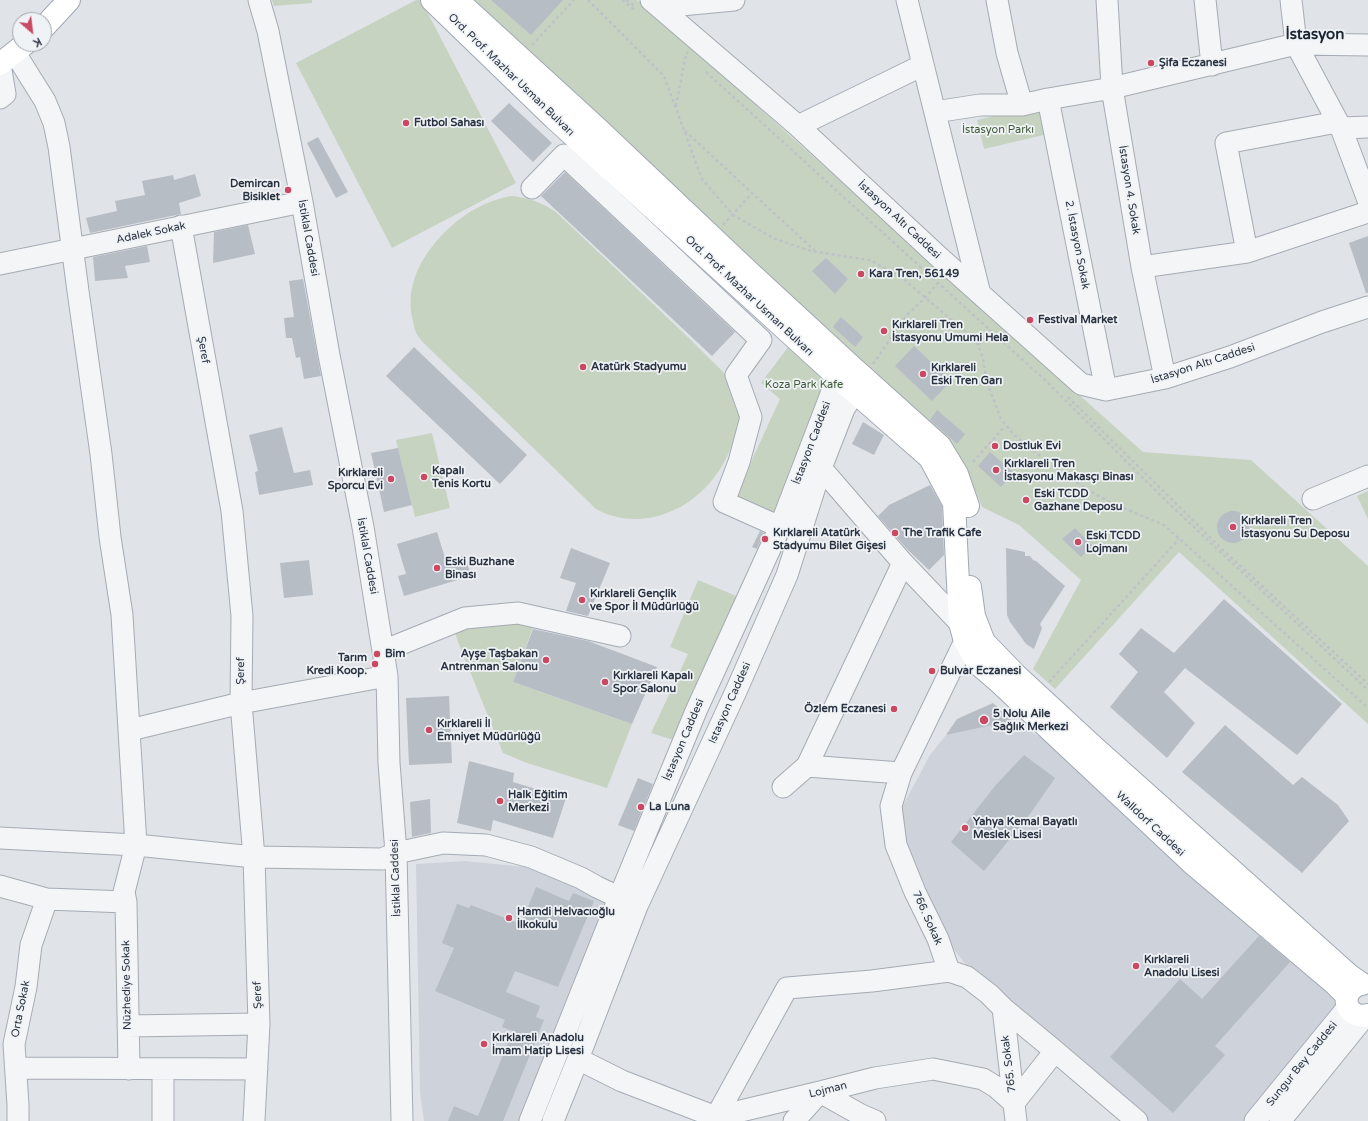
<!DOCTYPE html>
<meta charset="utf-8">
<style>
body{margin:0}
#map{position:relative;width:1368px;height:1121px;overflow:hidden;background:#e0e4e9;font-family:"Varela Round",sans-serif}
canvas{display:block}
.north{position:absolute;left:12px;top:12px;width:40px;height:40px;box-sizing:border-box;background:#f0f3f6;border:1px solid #a0a6ad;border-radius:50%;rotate:152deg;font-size:11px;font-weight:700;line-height:16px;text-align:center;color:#293240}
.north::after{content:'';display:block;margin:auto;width:14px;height:18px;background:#cb4862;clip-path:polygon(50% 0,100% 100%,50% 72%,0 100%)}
</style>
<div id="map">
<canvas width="1368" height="1121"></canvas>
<div class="north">K</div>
</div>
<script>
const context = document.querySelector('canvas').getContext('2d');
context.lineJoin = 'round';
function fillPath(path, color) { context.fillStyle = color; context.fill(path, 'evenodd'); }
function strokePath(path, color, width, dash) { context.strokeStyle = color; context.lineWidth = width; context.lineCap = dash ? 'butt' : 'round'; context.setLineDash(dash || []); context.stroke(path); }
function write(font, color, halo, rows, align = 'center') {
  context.font = font + ' "Varela Round",sans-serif'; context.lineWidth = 3.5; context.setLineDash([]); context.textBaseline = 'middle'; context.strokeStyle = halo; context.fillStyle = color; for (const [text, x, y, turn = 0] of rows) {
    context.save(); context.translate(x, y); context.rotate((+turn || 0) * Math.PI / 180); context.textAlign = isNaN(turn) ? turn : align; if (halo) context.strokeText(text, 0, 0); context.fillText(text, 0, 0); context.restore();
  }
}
fillPath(new Path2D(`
 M1012,721L1081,760L1337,994L1344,1008L1255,1121H1136L989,994L945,938L902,846L900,811L930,755L946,735Z
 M465,861L526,867L561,880L608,903L568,995L519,1121H424L420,1092L416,864Z`), '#ced3db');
fillPath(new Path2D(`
 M272,0H312V3L274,6Z
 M416,0H421L516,183L392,248L296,63Z
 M472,0H637L651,11L1143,452L1251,460L1368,566V724L1179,552L1055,689L1033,669L1081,580L1019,525L982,507L970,477L943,438L851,351Z
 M1041,105L1048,134L984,149L977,120Z
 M510,196C528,197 542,203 556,212C594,248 632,284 670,320C685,334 699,348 713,362C718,367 724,372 728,378C731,384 737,399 739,406C740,412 739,420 737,427C731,457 713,486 687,503C659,521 625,525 596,509C555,469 515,430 474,391C460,378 447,366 434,353C429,348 422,342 418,336C415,332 414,326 413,321C406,294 415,269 431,248C452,221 477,203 510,196Z
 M795,338L840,379L780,527L732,503L780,399L761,383Z
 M432,433L450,508L415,517L396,440Z
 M1368,491V519L1357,496Z
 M698,580L746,600L683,743L651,733L688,654L670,647Z
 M478,622H535L513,682L632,724L607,788L527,763L503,753L458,642L454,629Z`), '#c7d3c1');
fillPath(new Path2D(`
 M491,0H563L531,35Z
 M509,103L552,143L533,162L491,121Z
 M318,137L348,192L336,198L307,143Z
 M565,172L735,332L712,356L541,196Z
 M195,174L201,196L179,203L181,214L90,233L86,218L117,211L115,201L145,195L142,181L173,175L174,180Z
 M248,225L255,254L213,263L214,232Z
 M1368,236V293H1366L1349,243Z
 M147,246L150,262L125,266L128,278L95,281L93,257Z
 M826,258L848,279L835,294L812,271Z
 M303,279L321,376L304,379L300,357L296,358L292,338H286L284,318L294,317L289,281Z
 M841,317L863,337L855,347L833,327Z
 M914,346L951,381L932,401L895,366Z
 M414,347L527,455L500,484L386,376Z
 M937,410L965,434L957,444L930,420Z
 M863,422L884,435L874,455L852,444Z
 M282,427L294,473L310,470L313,485L259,495L255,472L258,471L249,435Z
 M398,448L412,505L384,512L371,453Z
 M990,452L1014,473L1001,487L978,466Z
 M930,485L942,506L944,555L929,570L907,549L878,516L889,505Z
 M1217 527a16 16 0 1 1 32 0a16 16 0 1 1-32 0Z
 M1075,528L1093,546L1081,557L1062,539Z
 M760,531L764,533L757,549L752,547Z
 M437,532L446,561L465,555L471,576L404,596L398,576L406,574L397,544Z
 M571,548L610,563L588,616L566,611L576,583L560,578Z
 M1006,548L1025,552V556H1030L1033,560L1036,561L1065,586L1040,624L1042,628L1034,649L1026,644L1021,637L1010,622L1007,615Z
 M309,560L313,595L284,598L280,563Z
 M1224,599L1342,704L1297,755L1185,668L1164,692L1195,723L1167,758L1110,707L1138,672L1119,654L1141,628L1174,653Z
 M533,629L588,641L657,667L632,724L513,682Z
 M449,696L452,763L409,765L406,698Z
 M993,703L1012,721L946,735L957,719Z
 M1225,725L1293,785L1302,777L1338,805L1349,821L1302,873L1182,772Z
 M1024,755L1055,778L1030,814L984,871L951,842L995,786Z
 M469,761L514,773L513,782L566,798L553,838L493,820L491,831L457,823Z
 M638,778L653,784L634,831L618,825Z
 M430,799L431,833L412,837L410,802Z
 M536,887L569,901L573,893L594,901L558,987L515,971L506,992L540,1006L536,1017L544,1020L503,1121H448L454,1106L478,1116L513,1031L502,1027L505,1020L435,991L454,948L442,943L457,904L469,908L471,905L521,924Z
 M1259,936L1290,962L1215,1046L1225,1055L1173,1113L1110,1057L1180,979L1202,999Z`), '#b7bdc5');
const minor = new Path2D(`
 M259,0L268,31L302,202L329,355L363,527L387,676L389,763L396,853L402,1121
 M651,0L798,126L939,257L1081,384L1106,390L1165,378L1230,357L1322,322L1368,307
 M907,0L980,294
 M997,0L1007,53L1022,105
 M1107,0L1112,88L1142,267L1165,378
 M1205,0L1212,65
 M1291,0L1296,44L1341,128L1368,200
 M660,7L734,0
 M0,98L5,94L0,64
 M1048,99L1106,390
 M935,112L980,105H1022L1048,99L1112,88L1296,44L1368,45
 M798,126L923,65
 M1341,128L1368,127
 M532,188L564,155L761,340L736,375L751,417L739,462L724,502L780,527
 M181,226L232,511L242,616L241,703L254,857L259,1024L254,1121
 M1247,252L1226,143L1337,122
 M0,264L302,202
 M1142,267L1247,252L1368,212
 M821,468L903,563L960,623
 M1313,499L1368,476
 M965,641L901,773L891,806L896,845L915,892L938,939L949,971L967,977L989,994L1003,1008L1055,1051L1137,1121
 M383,651L465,618L518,613L620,636
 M130,730L241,703L387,676
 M807,766L903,563
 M783,787L807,766L901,773
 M0,838L136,845L254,857L382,859L396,853L443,843L486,845L531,857L581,878L597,887L631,903
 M0,886L47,899L126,902L124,892L136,845L122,615L110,537L101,454L78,291L59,147L54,123L45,101L15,53
 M126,902L129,1069
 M1003,1008L1016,1121
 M128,1026L259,1024
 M578,1059L622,1081L716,1117L820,1092L875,1078L933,1069L983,1079L996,1087L1014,1103L1055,1051
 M16,1068L257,1069
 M163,1069V1121
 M820,1092L861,1115L875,1121
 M716,1117L787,988L872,981L949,971
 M18,1121V1105L14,1044L26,987L31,945L47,899
 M530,1121L619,898L696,711L780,527L833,389L850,366
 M553,1121L578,1059L637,906L737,689L787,575L821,468L844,409L864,377
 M794,1121L820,1092
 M1255,1121L1348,1007
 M1280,1121L1365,1016`);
const major = new Path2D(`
 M432,0L554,118L840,379L930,458L954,503L960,623L965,641L978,664L1000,683L1192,863L1334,983L1347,996
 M457,0L596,127L748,271L850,365L940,446L957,474L968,506
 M44,27L69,0
 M0,64L25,44
 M970,587L974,616L984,642L1016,675L1094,747L1349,975L1362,984
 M1356,986C1338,996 1348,1020 1368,1015`);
strokePath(minor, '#a5abb3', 23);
strokePath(major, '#a0a9b4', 24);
strokePath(new Path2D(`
 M588,0L664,76L702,179L733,215L775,239L811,251L869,260L876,263L902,278L972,337L978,345L983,358L986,380L1001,419L1013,434L1065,476L1109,502L1164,525L1368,708
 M622,0L636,11
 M626,0L635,6
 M532,45L574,0
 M706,72L1046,381L1165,500L1368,690
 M676,106L686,54L688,52
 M685,131L815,251
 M723,225L752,193
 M978,345L990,330
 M873,364L907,315L925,298L939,282
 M1068,397L1224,551L1368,684
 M973,462L1005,426
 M1049,682L1179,539`), '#bec2c7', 2.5, [3, 3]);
strokePath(minor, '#f3f5f7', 21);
strokePath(major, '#fff', 22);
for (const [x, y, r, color] of [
 [1151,63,4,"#cb4862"],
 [406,123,4,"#cb4862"],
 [288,190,4,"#cb4862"],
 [861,274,4,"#cb4862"],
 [1030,320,4,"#cb4862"],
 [884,331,4,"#cb4862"],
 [583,367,4,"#cb4862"],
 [923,374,4,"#cb4862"],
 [995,446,4,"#cb4862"],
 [996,470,4,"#cb4862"],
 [424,477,4,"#cb4862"],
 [391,479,4,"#cb4862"],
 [1026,500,4,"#cb4862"],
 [1233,527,4,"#cb4862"],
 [895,533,4,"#cb4862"],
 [765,539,4,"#cb4862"],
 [1078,542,4,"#cb4862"],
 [437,568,4,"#cb4862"],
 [582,600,4,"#cb4862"],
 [377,654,4,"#cb4862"],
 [546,660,4,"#cb4862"],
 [375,664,4,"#cb4862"],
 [932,671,4,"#cb4862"],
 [605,682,4,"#cb4862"],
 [894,709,4,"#cb4862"],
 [984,720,5,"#cb4862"],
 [429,730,4,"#cb4862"],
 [500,801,4,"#cb4862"],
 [641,807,4,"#cb4862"],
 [965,828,4,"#cb4862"],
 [509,918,4,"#cb4862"],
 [1136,966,4,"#cb4862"],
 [484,1044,4,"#cb4862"]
]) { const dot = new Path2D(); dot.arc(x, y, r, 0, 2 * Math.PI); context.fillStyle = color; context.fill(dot); strokePath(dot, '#f0f3f6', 1.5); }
write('bold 11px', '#293240', '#f0f3f6', [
 ["Şifa Eczanesi",1159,63],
 ["Futbol Sahası",414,123],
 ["Demircan",280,184,"right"],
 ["Bisiklet",280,197,"right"],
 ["Kara Tren, 56149",869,274],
 ["Festival Market",1038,320],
 ["Kırklareli Tren",892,325],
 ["İstasyonu Umumi Hela",892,338],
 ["Atatürk Stadyumu",591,367],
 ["Kırklareli",931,368],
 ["Eski Tren Garı",931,381],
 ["Dostluk Evi",1003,446],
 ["Kırklareli Tren",1004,464],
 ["İstasyonu Makasçı Binası",1004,477],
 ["Kapalı",432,471],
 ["Tenis Kortu",432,484],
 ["Kırklareli",383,473,"right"],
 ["Sporcu Evi",383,486,"right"],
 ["Eski TCDD",1034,494],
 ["Gazhane Deposu",1034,507],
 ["Kırklareli Tren",1241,521],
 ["İstasyonu Su Deposu",1241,534],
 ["Kırklareli Atatürk",773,533],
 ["Stadyumu Bilet Gişesi",773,546],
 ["The Trafik Cafe",903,533],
 ["Eski TCDD",1086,536],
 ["Lojmanı",1086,549],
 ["Eski Buzhane",445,562],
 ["Binası",445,575],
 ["Kırklareli Gençlik",590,594],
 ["ve Spor İl Müdürlüğü",590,607],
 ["Bim",385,654],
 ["Ayşe Taşbakan",538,654,"right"],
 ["Antrenman Salonu",538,667,"right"],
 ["Tarım",367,658,"right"],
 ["Kredi Koop.",367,671,"right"],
 ["Bulvar Eczanesi",940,671],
 ["Kırklareli Kapalı",613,676],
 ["Spor Salonu",613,689],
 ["Özlem Eczanesi",886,709,"right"],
 ["5 Nolu Aile",993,714],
 ["Sağlık Merkezi",993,727],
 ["Kırklareli İl",437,724],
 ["Emniyet Müdürlüğü",437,737],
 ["Halk Eğitim",508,795],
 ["Merkezi",508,808],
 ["La Luna",649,807],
 ["Yahya Kemal Bayatlı",973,822],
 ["Meslek Lisesi",973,835],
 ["Hamdi Helvacıoğlu",517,912],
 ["İlkokulu",517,925],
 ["Kırklareli",1144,960],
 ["Anadolu Lisesi",1144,973],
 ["Kırklareli Anadolu",492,1038],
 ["İmam Hatip Lisesi",492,1051]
], 'left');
write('11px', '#293240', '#f0f3f6', [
 ["Ord. Prof. Mazhar Usman Bulvarı",511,75,44],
 ["İstasyon 4. Sokak",1129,190,81],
 ["İstasyon Altı Caddesi",899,220,43],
 ["Adalek Sokak",151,233,-12],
 ["İstiklal Caddesi",308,238,80],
 ["2. İstasyon Sokak",1077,245,79],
 ["Ord. Prof. Mazhar Usman Bulvarı",749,296,43],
 ["Şeref",203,350,80],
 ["İstasyon Altı Caddesi",1203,364,-18],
 ["İstasyon Caddesi",812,443,-69],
 ["İstiklal Caddesi",367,556,80],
 ["Şeref",241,671,-89],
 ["Istasyon Caddesi",730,703,-66],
 ["İstasyon Caddesi",684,740,-67],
 ["Walldorf Caddesi",1150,824,43],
 ["İstiklal Caddesi",396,878,-92],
 ["766. Sokak",927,918,66],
 ["Nüzhediye Sokak",127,985,-91],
 ["Şeref",258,995,-92],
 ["Orta Sokak",21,1009,-79],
 ["765. Sokak",1009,1064,-97],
 ["Sungur Bey Caddesi",1302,1064,-51],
 ["Lojman",828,1090,-14]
]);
write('11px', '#3f5b37', '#f0f3f6', [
 ["İstasyon Parkı",998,130],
 ["Koza Park Kafe",804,385]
]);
write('bold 15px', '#1b2431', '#f0f3f6', [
 ["İstasyon",1315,35]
]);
</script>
